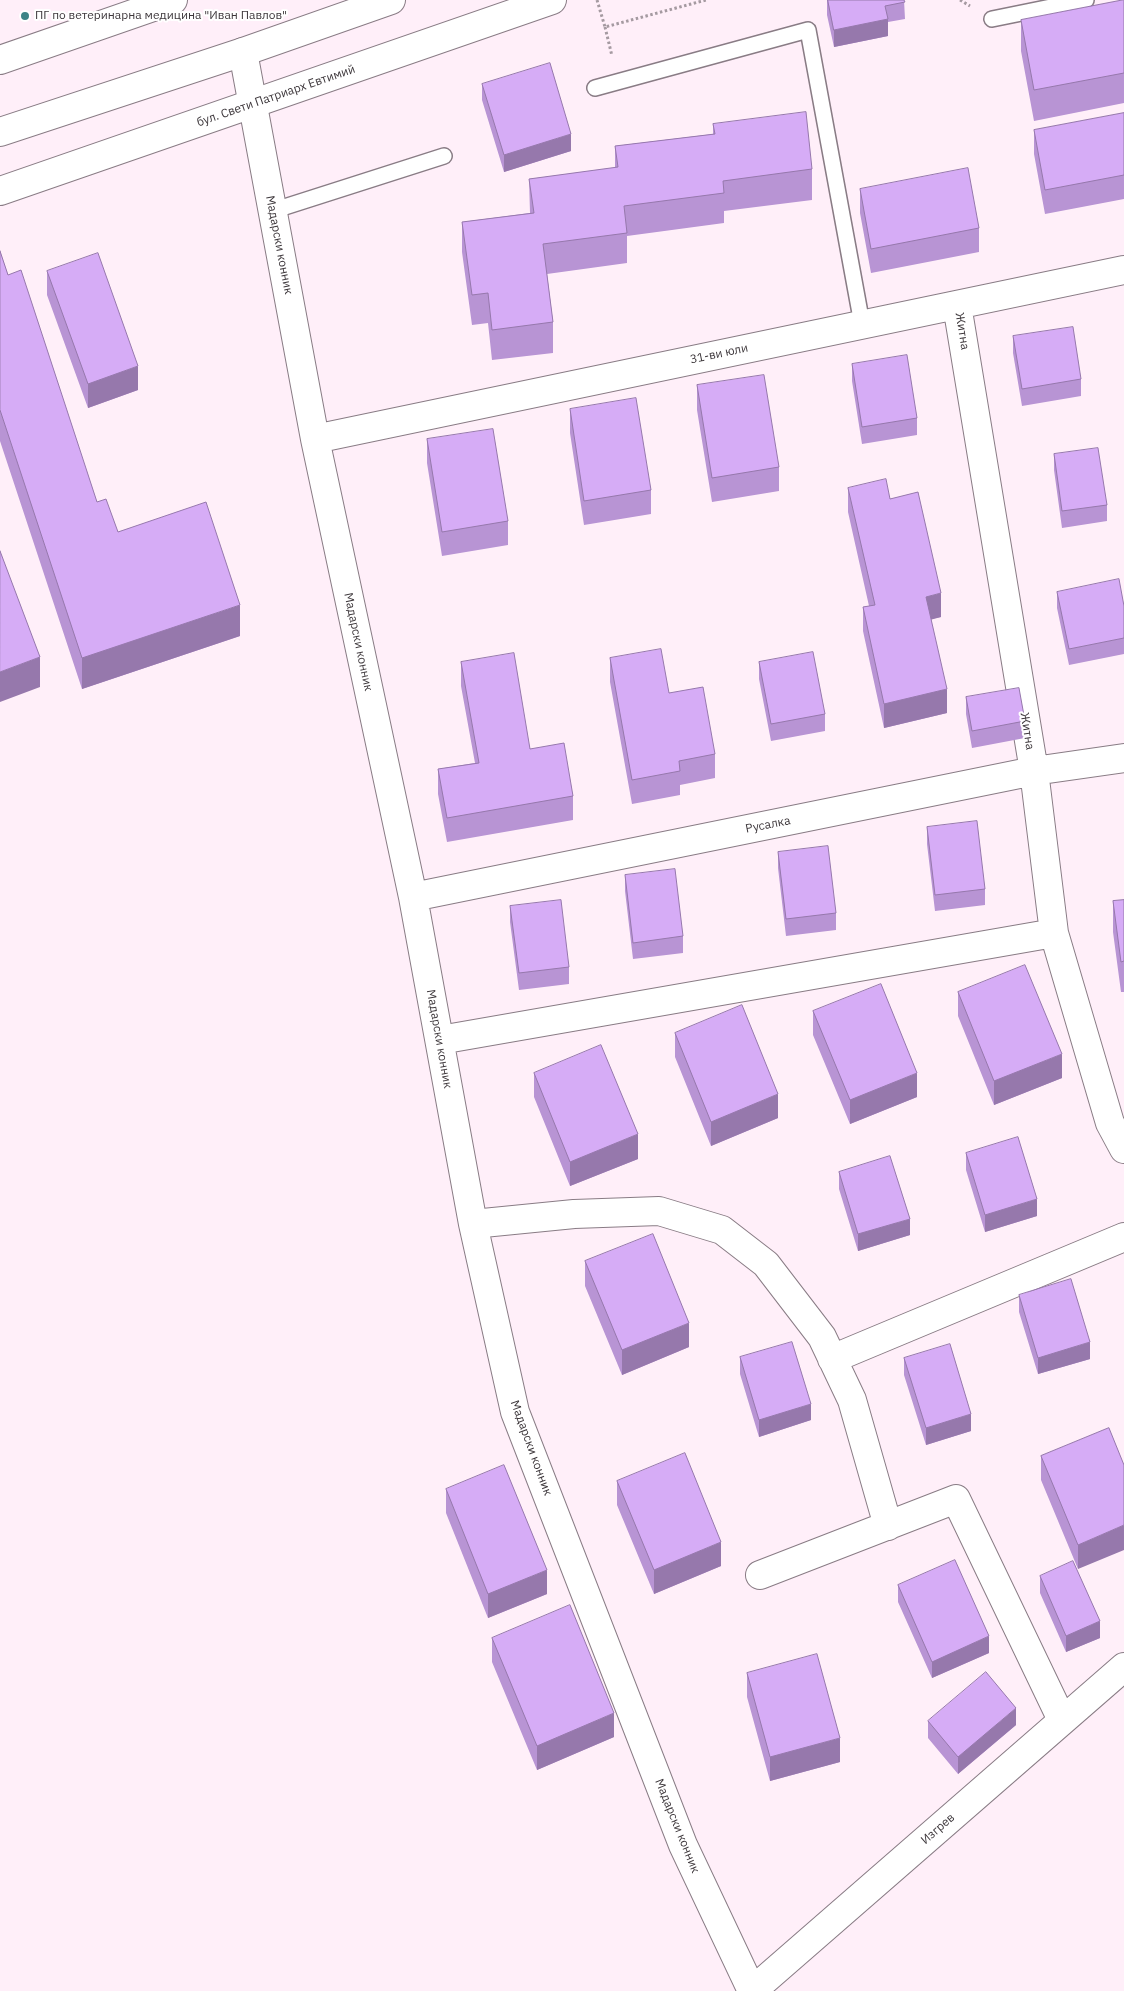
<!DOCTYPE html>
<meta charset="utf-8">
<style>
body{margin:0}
canvas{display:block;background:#ffeff9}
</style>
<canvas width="1124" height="1991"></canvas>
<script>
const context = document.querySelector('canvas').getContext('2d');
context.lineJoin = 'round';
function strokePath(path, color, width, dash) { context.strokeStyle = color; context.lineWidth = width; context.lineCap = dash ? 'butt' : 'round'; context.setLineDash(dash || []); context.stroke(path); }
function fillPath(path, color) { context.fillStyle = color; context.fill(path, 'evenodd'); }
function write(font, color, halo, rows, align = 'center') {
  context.font = font + ' "IBM Plex Sans",sans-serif'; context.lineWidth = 4; context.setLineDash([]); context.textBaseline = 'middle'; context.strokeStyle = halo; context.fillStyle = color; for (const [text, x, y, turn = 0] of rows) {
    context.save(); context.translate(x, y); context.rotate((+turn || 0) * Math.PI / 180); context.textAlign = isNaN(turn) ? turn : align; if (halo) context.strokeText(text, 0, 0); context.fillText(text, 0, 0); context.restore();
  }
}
const service = new Path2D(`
 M992,19L1086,0
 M595,88L808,30L862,324
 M272,211L444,156`);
const minor = new Path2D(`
 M243,52L315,439L413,897L473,1224L515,1412L683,1845L752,1991
 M0,60L173,0
 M957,305L1034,771L1054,933L1110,1123L1124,1149
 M315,439L1124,270
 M413,897L1034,771L1124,758
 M440,1040L1054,933
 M473,1224L574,1214L659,1211L722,1230L766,1264L822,1337L852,1400L888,1526
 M832,1359L1124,1237
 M760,1575L956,1499L1062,1720
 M752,1991L1124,1667`);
const primary = new Path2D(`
 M0,132L243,52L391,0
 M0,191L552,0`);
strokePath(service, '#897c85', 18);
strokePath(minor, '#897c85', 30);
strokePath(primary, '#897c85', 30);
strokePath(new Path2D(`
 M597,0L605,27L706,0
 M960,0L970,6
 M605,27L612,56`), '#a59aa1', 3, [2.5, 2.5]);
strokePath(service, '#fff', 15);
strokePath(minor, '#fff', 28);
strokePath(primary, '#fff', 28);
fillPath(new Path2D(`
 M827,0H904L905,19L888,22V36L834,47L827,15Z
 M1124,0V103L1034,121L1021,51V20Z
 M482,84L571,151L504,172L482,100Z
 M1124,113V199L1045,214L1034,154V130Z
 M713,124L812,169V200L724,211V223L627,236V263L547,274L553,322V353L492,360L488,323L472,325L462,252V222L530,213L529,179L615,168V146L713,134Z
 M860,189L979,228V252L871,273L860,213Z
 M0,251L8,275L97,502L118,532L240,636L82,689L0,441Z
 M47,271L138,390L88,408L47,295Z
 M1013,336L1081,379V396L1022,406L1013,353Z
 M852,364L917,418V435L862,444L852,381Z
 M697,385L779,467V491L712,502L697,410Z
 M570,409L651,490V514L584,525L570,433Z
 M427,439L508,521V545L442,556L427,463Z
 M1054,454L1107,505V521L1062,528L1054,470Z
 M848,488L890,499L941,617L931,619L947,713L884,728L863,631V607L869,606L848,512Z
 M1057,592L1124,606V654L1069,665L1057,608Z
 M610,658L669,693L715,754V778L680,785V795L632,804L610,682Z
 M461,662L530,749L573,796V820L447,842L438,794V769L475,763L461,686Z
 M759,662L825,714V731L771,741L759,679Z
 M966,697L1025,721V738L972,748L966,714Z
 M927,827L985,889V905L935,911L927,844Z
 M778,852L836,913V930L786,936L778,868Z
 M625,875L683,936V953L633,959L625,891Z
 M1124,900V992H1121L1113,932V901Z
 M510,906L569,967V984L519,990L510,922Z
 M958,992L1062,1078L994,1105L958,1016Z
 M813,1011L917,1097L850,1124L813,1035Z
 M675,1033L778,1118L711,1146L675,1057Z
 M534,1073L638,1159L570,1186L534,1097Z
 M966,1153L1037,1216L985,1232L966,1170Z
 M839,1172L910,1235L858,1251L839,1189Z
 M585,1261L689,1347L622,1375L585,1286Z
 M1019,1295L1090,1359L1038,1374L1019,1312Z
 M740,1357L811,1420L759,1437L740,1374Z
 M904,1358L971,1431L926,1445L904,1375Z
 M1109,1428L1078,1569L1041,1480V1456Z
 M617,1481L721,1566L654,1594L617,1505Z
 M446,1489L547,1594L488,1618L446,1513Z
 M1040,1576L1100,1638L1066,1652L1040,1593Z
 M898,1585L989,1653L932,1678L898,1602Z
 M492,1638L614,1737L537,1770L492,1662Z
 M747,1673L840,1762L770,1781L747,1697Z
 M928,1721L1016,1725L958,1774L928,1738Z`), '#b894d4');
fillPath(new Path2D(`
 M888,19V36L834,47V30Z
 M571,134V151L504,172V155Z
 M138,366V390L88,408V384Z
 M941,593V617L926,621V597Z
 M240,605V636L82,689V658Z
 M40,657V687L0,702V672Z
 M947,689V713L884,728V704Z
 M1062,1054V1078L994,1105V1081Z
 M917,1073V1097L850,1124V1100Z
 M778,1094V1118L711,1146V1122Z
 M638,1134V1159L570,1186V1162Z
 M1037,1199V1216L985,1232V1215Z
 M910,1219V1235L858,1251V1234Z
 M689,1323V1347L622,1375V1350Z
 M1090,1342V1359L1038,1374V1358Z
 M811,1404V1420L759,1437V1420Z
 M971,1414V1431L926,1445V1428Z
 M1124,1525V1550L1078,1569V1545Z
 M721,1542V1566L654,1594V1570Z
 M547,1570V1594L488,1618V1594Z
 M1100,1621V1638L1066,1652V1636Z
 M989,1636V1653L932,1678V1662Z
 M1016,1708V1725L958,1774V1757Z
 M614,1713V1737L537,1770V1746Z
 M840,1738V1762L770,1781V1757Z`), '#9678ac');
const building = new Path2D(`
 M828,0H904L905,2L885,6L888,19L834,30Z
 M1124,0V73L1034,90L1021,20Z
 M550,63L571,134L504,155L482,84Z
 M806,112L812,169L723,181L724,193L624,206L627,233L543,244L553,322L492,330L488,293L472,295L462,222L534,213L529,179L618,167L615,146L715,134L713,124Z
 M1124,113V175L1045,190L1034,130Z
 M968,168L979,228L871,249L860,189Z
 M0,251L8,275L21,270L97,502L106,499L118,532L206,502L240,605L82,658L0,410Z
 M98,253L138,366L88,384L47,271Z
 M1073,327L1081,379L1022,389L1013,336Z
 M907,355L917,418L862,427L852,364Z
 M764,375L779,467L712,478L697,385Z
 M636,398L651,490L584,501L570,409Z
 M493,429L508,521L442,532L427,439Z
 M1098,448L1107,505L1062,511L1054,454Z
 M886,479L890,499L918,492L941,593L926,597L947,689L884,704L863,607L875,605L848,488Z
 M0,551L40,657L0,672Z
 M1119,579L1124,606V638L1069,649L1057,592Z
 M661,649L669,693L703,687L715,754L679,761L680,771L632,780L610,658Z
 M813,652L825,714L771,724L759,662Z
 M514,653L530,749L564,743L573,796L447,818L438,769L479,763L461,662Z
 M1019,688L1025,721L972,731L966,697Z
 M977,821L985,889L935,895L927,827Z
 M828,846L836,913L786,919L778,852Z
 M675,869L683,936L633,943L625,875Z
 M561,900L569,967L519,973L510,906Z
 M1124,900V961L1121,962L1113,901Z
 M1025,965L1062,1054L994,1081L958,992Z
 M881,984L917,1073L850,1100L813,1011Z
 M742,1005L778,1094L711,1122L675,1033Z
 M601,1045L638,1134L570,1162L534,1073Z
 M1018,1137L1037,1199L985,1215L966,1153Z
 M890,1156L910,1219L858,1234L839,1172Z
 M653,1234L689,1323L622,1350L585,1261Z
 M1071,1279L1090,1342L1038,1358L1019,1295Z
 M792,1342L811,1404L759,1420L740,1357Z
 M950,1344L971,1414L926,1428L904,1358Z
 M1109,1428L1124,1465V1525L1078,1545L1041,1456Z
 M685,1453L721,1542L654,1570L617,1481Z
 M504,1465L547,1570L488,1594L446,1489Z
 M955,1560L989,1636L932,1662L898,1585Z
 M1073,1561L1100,1621L1066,1636L1040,1576Z
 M570,1605L614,1713L537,1746L492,1638Z
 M817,1654L840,1738L770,1757L747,1673Z
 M986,1672L1016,1708L958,1757L928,1721Z`);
fillPath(building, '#d6acf6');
strokePath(building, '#9678ac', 1);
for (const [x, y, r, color] of [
 [25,16,5,"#3c8486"]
]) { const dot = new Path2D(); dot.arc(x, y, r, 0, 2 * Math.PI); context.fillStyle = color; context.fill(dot); strokePath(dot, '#fff', 2); }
write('12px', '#3d373b', '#fff', [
 ["ПГ по ветеринарна медицина \"Иван Павлов\"",35,16]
], 'left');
write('12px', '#3d373b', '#fff', [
 ["бул. Свети Патриарх Евтимий",276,96,-19],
 ["Мадарски конник",279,245,79],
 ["Житна",962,331,81],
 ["31-ви юли",719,354,-12],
 ["Мадарски конник",358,642,78],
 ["Житна",1027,731,81],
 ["Русалка",768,825,-11],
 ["Мадарски конник",439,1039,80],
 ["Мадарски конник",531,1448,70],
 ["Мадарски конник",677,1826,68],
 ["Изгрев",938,1829,-41]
]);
</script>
